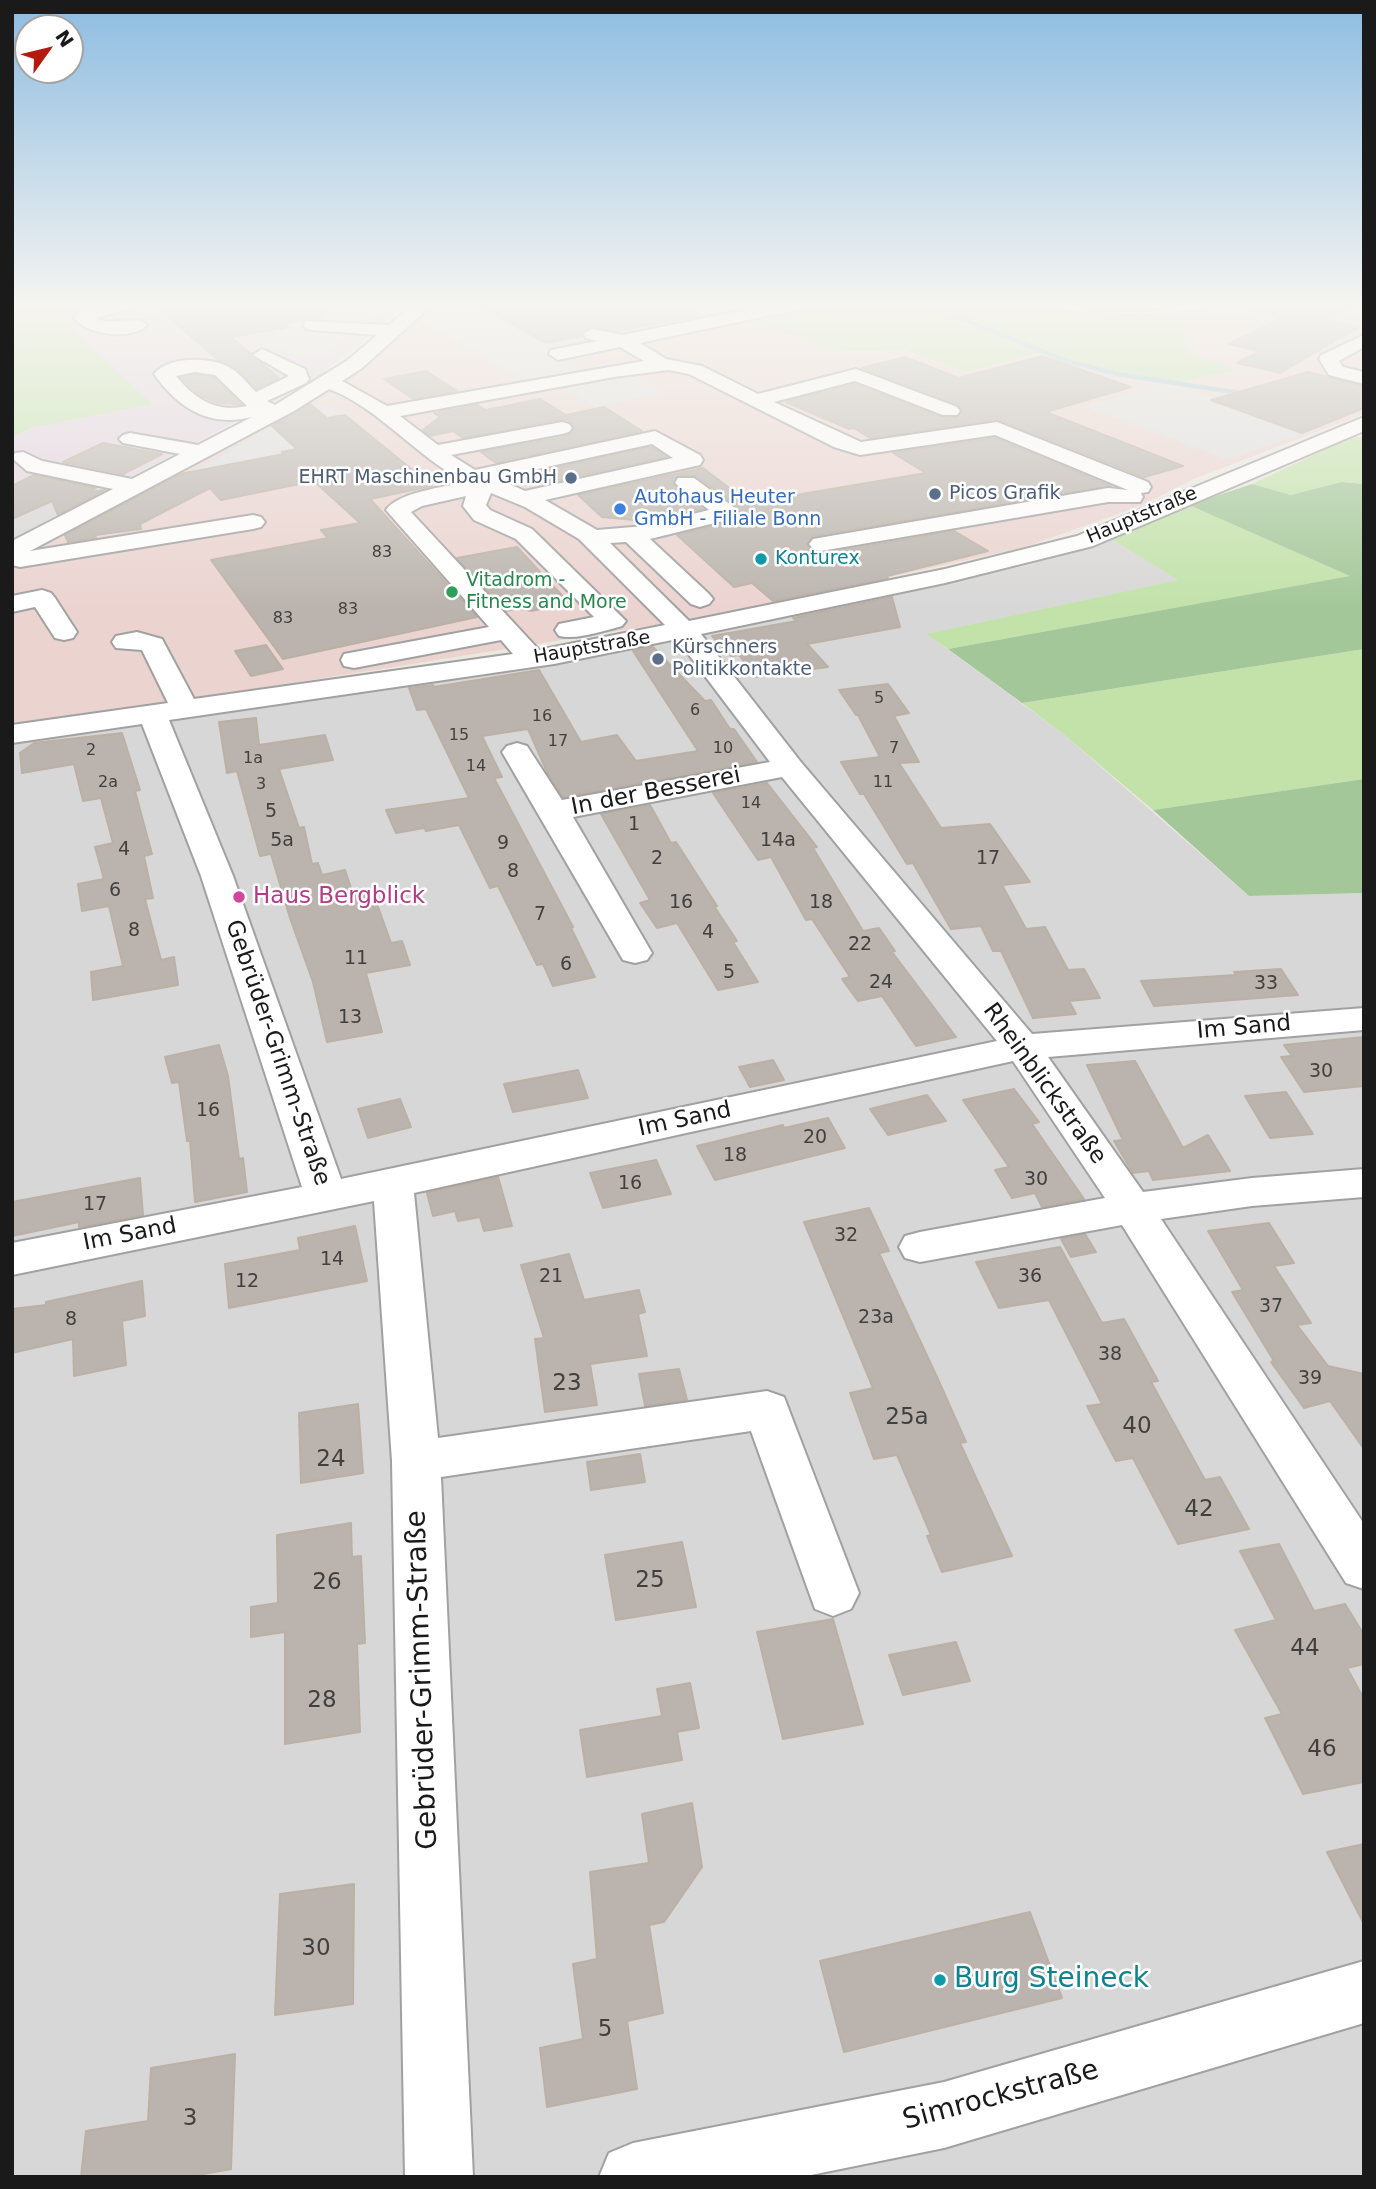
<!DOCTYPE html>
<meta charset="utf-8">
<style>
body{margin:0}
#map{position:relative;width:1376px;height:2189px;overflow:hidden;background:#ebe8e0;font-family:"DejaVu Sans",sans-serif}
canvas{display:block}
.frame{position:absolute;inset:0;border:14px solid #1a1a1a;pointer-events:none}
.north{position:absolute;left:14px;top:14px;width:70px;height:70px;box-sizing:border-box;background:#fff;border:2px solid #a3a3a3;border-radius:50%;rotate:56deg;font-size:19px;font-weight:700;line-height:28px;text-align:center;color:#1a1a1a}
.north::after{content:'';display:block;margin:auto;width:24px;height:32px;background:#b51a10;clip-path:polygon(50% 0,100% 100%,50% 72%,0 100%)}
</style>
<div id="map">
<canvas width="1376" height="2189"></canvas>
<div class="frame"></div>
<div class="north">N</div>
</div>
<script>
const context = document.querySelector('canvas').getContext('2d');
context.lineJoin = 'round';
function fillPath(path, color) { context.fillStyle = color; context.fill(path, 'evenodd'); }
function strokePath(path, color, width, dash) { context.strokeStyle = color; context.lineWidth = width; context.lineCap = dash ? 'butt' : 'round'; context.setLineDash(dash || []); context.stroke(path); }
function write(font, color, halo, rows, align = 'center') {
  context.font = font + ' "DejaVu Sans",sans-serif'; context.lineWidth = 5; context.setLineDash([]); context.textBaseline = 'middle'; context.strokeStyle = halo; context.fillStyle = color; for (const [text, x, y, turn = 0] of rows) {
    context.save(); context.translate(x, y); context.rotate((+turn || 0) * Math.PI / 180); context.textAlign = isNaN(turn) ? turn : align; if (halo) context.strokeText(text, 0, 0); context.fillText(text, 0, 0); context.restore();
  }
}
fillPath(new Path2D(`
 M12,488L79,504L12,539Z
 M1111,539L1179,580L927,634L1062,733L1249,896L1364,893V2177H12V742L553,665L691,638L1032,564Z`), '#d8d7d7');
fillPath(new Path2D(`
 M431,304H826L753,322L845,352L904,350L967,372L1037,353L1133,380L1182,382L1235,370L1192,355L1175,312L1218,304H1364V414L1196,478L1140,506L1025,547L724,614L12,728V558L291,412Z`), '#ebd3d0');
fillPath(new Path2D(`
 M103,304H408L313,381L79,504L12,488V437L34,427L62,320Z`), '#e4d3e0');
fillPath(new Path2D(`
 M12,304H103L63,321L152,404L34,427L12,437Z
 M826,304H1040C1085,314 1129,314 1175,312L1192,355L1237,370L1182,382L1134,380L1037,353L967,372L904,350L845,352L751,322Z
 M1351,437L1364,438V484L1341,482L1291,495L1252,484Z
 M1189,505L1351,576L948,649L926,634L1178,580L1111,539Z
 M1364,649V779L1153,810L1062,733L1022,703Z`), '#c2e2a9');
fillPath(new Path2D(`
 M1341,482L1364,484V649L1022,703L948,649L1350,576L1189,505L1252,484L1291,495Z
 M1364,779V893L1249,896L1153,810Z`), '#a3c798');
fillPath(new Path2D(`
 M358,304H392L316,360L278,351L263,342L288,327L283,324L355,311L348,306Z
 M451,305L456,308L474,306L543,344L535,346L556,358L609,347L615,349L563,360L579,370L525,381L418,319L437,312L433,309Z
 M627,373L663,393L596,407L561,386Z
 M1168,383L1213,398L1208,401L1302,434L1228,460L1085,406Z
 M310,403L353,412L345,415L297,449L283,452L284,454L194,472Z`), '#dedede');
strokePath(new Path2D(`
 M926,304L1067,361L1117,374L1246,394`), '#a4c8d6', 4.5);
const building = new Path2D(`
 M154,304H322L324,316L283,324L288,327L231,337L279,378L257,389L237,369L218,360Z
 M477,304H523L544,312L554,304H696L697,316L618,331L591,327L582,332L581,336L546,343Z
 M1251,304H1357L1322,320L1359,327L1280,373L1237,363L1260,351L1229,344L1281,319L1250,308Z
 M1042,356L1131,387L1046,412L1183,466L1144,477L997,419L870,438L854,428L849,429L786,402L855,384L942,417L957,418L963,411L958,405L862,368L905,357L959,378Z
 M426,371L457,391L413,399L384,379Z
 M1308,372L1364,386V408L1302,433L1211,400Z
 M195,375L214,377L241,404L217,403L200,395L181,378Z
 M540,399L566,415L604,407L642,431L496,463L481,452L563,437L571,434L574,426L570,421L562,419L463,438L453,431L430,436L423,430L440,417L434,413L477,405L486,410Z
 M310,404L327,418L345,415L432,486L370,499L477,617L283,659L211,560L328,538L321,530L360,523L314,481L221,500L210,488L140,524L141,529L95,535L96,538L68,542L65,535L180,474L284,454L282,452L297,449L272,426Z
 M995,438L1111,486L813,536L807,546L812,552L821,554L954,531L988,551L887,576L888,578L773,601L752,583L734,587L677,535L736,521L740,514L737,506L696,476L678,475L672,483L703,509L660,520L645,521L602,517L578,495L703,468L749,503L926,473L893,453Z
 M103,443L162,454L123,474L63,462Z
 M651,447L666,457L547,483L532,473Z
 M34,475L96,488L90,492L105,490L58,515L52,501L12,519V486Z
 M517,547L569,603L531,611L518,608L506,611L457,558Z
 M892,597L900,627L807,644L828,667L756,677L739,655L731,656L712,636L797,621L793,618Z
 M266,645L283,669L251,676L235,651Z
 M653,647L705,701L711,700L730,729H734L757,762L563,797L547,772L528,729L482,736L502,777L494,778L573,927L571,928L595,977L553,986L543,964L537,965L498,886L490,888L459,825L426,831L423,825L424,828L396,833L386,810L469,798L426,709L417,710L409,688L433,685L434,687L539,670L581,742L617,735L636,761L698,751L633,651Z
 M888,684L909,713L894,716L919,762L899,763L941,828L990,824L1030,882L1002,885L1026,929L1045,927L1068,970L1084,969L1100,998L1069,1001L1076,1014L1033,1018L1001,951H993L981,926L951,929L913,863L907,864L864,794H860L841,762L880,757L858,715H856L839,690Z
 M256,718L259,745L325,735L333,760L279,769L299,828L304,827L312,864L318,863L322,875L345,870L353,894L372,890L391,943L402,941L410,965L366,973L382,1032L327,1042L313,982L290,918L271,854L260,856L237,771L227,773L219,722Z
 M122,733L140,790L135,791L152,854L144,856L153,898L145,899L161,960L174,957L178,985L93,1000L91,972L123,966L109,906L82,911L78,884L104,879L95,847L113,843L101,798L83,801L74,764L22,773L20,753L34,743Z
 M767,783L817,847L813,848L863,931L879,928L895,951L892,952L956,1037L916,1046L882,996L858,1001L842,979L850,977L812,919L806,920L771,857L758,860L713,793Z
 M650,805L671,843L676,842L717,906H714L737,941L733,942L758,982L718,990L677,923L657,928L640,903L650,900L601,814Z
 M1281,969L1298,995L1154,1006L1141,981L1236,975L1234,972Z
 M1364,1037V1086L1304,1092L1281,1057L1292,1056L1284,1045Z
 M219,1045L228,1076L239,1159L243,1158L247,1192L195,1202L190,1141H187L179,1082L172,1083L165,1057Z
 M773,1060L784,1080L750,1087L739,1067Z
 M1135,1061L1183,1148L1208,1135L1230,1171L1153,1180L1149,1171L1133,1173L1114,1141L1123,1140L1087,1065Z
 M578,1070L588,1098L513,1112L504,1084Z
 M1014,1089L1039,1122L1032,1124L1084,1199L1042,1207L1035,1193L1012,1198L995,1170L1009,1167L963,1100Z
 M1286,1092L1313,1134L1270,1138L1245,1096Z
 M927,1095L946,1121L888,1135L870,1109Z
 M400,1099L411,1127L368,1138L358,1109Z
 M828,1118L845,1148L715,1180L697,1146L783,1125L784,1128Z
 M656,1160L671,1194L603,1208L590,1173Z
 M498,1177L512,1226L484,1231L480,1217L458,1221L455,1211L433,1216L427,1193Z
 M140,1178L143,1215L79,1227V1222L12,1236V1202Z
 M869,1208L889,1251L879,1253L937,1377L966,1442L960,1443L1012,1556L942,1572L927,1536L931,1535L897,1455L874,1459L850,1393L873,1388L804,1222Z
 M1269,1223L1294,1263L1274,1266L1311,1323L1297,1325L1328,1366L1364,1374V1449L1330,1401L1304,1408L1271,1362L1274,1361L1232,1292L1243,1290L1208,1231Z
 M355,1226L367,1281L229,1308L225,1264L300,1250L298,1238Z
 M1085,1234L1096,1252L1071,1257L1061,1239Z
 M1060,1247L1102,1323L1124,1319L1158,1381L1151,1382L1205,1480L1220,1477L1249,1529L1178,1544L1133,1458L1116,1461L1087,1406L1102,1404L1049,1300L999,1308L976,1262Z
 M569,1254L584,1300L639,1290L645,1312L638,1314L647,1356L590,1364L597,1405L545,1412L535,1339L544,1338L521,1265Z
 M142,1281L145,1316L122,1321L126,1365L74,1376L73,1339L12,1353V1309L46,1305V1302Z
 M679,1369L687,1400L645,1406L639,1374Z
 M358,1404L363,1473L301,1483L299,1413Z
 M640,1454L645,1482L591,1490L587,1462Z
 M351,1523L352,1557L361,1556L365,1643L357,1644L360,1732L285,1744V1632L251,1637V1607L278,1603L277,1535Z
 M682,1542L696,1607L616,1620L605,1555Z
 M1279,1544L1314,1611L1345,1604L1364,1635V1664L1347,1668L1364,1699V1782L1303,1794L1265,1718L1282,1714L1235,1630L1276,1620L1240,1551Z
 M833,1619L863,1724L783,1739L757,1632Z
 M956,1642L970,1681L903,1695L889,1655Z
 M690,1683L699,1728L677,1732L682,1760L587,1777L580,1730L662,1716L657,1689Z
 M692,1803L702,1867L664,1922L649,1925L663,2013L627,2021L637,2089L547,2107L540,2048L583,2039L573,1964L597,1959L590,1872L649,1863L642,1814Z
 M1364,1844V1924L1327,1852Z
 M354,1884L353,2004L275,2015L280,1894Z
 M1030,1912L1062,1998L844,2052L820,1961Z
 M235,2054L231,2169L187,2177H81L86,2131L148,2121L151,2068Z`);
fillPath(building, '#bbb4ae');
strokePath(building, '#bbb0a4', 2);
const minor = new Path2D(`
 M102,304H135L132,308L95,318C112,327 136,314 147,325C132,341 87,335 74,318L85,308Z
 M413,304H433L362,368L342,381L387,406L644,361L620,347L558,360L549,354L551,350L597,341L586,338L583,334L592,329L623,335L773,304H808L799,309L640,343L666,359L702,366L758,394L856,369L957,407L960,411L957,415H943L855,381L774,402L861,442L997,422L1148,482L1151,487L1148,492L1141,493L1143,497L1140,502H1108L821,551L813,549L809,544L813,539L1108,488L1128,490L995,435L860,455L834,447L689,374L668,370L614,377L400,416L438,445L562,422L569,424L572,428L569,432L562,434L451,455L475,470L655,431L700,455L703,460L700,465L545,500L597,530L645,526L709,510L675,483L678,478H694L735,508L738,513L735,518L650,539L709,594L713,599L709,604L700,607L691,604L626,542L610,543L689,621L945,569L1077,536L1364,417V431L1093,546L945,583L701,634L800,761L1032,1034L1364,1008V1030L1048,1057L1143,1192L1252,1178L1364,1169V1197L1252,1206L1161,1219L1364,1524V1589L1346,1583L1122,1225L920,1262L905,1258L899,1247L905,1236L920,1232L1105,1198L1013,1061L414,1193L438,1438L767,1391L784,1397L859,1593L851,1609L833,1616L815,1609L751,1431L441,1477L473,2177H405L392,1461L374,1201L12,1275V1243L302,1187L201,876L142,724L12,743V725L168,703L142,650L116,648L112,642L116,636L137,632L162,639L194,699L513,654L501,640L354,668L344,666L341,660L344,654L489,627L386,510C398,492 445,487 466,482C417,458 381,409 329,389L294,411L30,551L253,515L261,517L265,522L261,527L253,529L20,567L12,565V541L113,489L27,471L12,458L15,453L23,452L42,461L132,479L180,454L123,443L119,439L123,435L130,433L198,445L252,417C210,428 178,408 154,374C168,356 209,357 227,366C239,372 247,383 256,392L289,376L253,355L262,349L305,369L309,379L306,383L267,401L275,405L348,360L377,335L312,330L306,329L303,325L306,321L389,325ZM195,372L215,375L247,406C216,413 195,399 176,376ZM652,444L673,458L525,491L496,478ZM491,493L525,507L579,539L665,625L539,650L411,512L422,506L466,496L463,506L474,520L516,539L594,617L559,624L555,630L559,636C578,640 603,631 622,626L626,621L532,529L490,510L486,505ZM677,639L770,762L562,800L527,746L517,743L507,746L502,752L623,960L635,963L647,960L652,953L573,817L782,777L997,1041L341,1179L233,876L169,720L554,664Z
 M533,304H551L552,305L543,310Z
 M1078,304H1167L1158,309H1087Z
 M1364,335V347L1339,361L1343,367L1364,372V384L1329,375L1319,359L1321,355Z
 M42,590L51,593L55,598L77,632L73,638L64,640L55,638L35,607L12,612V596Z
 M1364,1961V2023L944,2148L801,2177H599L609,2153L633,2143L944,2082Z`);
strokePath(minor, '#a1a1a1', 4);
fillPath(minor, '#fff');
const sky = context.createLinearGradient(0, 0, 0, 611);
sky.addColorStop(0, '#8dbce1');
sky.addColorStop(0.5, '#f6f5f1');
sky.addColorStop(1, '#f6f5f100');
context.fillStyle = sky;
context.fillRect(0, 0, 1376, 611);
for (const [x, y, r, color] of [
 [571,478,7,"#5c6f8a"],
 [935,494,7,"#5c6f8a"],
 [620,509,7,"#3f7fe0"],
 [761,559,7,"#0f9aa8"],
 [452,592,7,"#2e9e5b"],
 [658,659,7,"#5c6f8a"],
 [239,897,7,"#d1479c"],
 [940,1980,7,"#0f9aa8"]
]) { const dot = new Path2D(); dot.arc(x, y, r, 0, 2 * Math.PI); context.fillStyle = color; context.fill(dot); strokePath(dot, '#fff', 2.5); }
write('16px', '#42403f', null, [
 ["83",382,553],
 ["83",348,610],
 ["83",283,619],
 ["5",879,699],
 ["6",695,711],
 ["16",542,717],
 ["15",459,736],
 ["17",558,742],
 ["10",723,749],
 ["7",894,749],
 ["2",91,751],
 ["1a",253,759],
 ["14",476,767],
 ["2a",108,783],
 ["11",883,783],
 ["3",261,785],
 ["14",751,804]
]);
write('19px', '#4e5e75', '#fff', [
 ["EHRT Maschinenbau GmbH",557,478,"right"],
 ["Picos Grafik",949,494],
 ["Kürschners",672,648],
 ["Politikkontakte",672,670]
], 'left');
write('19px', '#366cbe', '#fff', [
 ["Autohaus Heuter",634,498],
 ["GmbH - Filiale Bonn",634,520]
], 'left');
write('19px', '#1a1a1a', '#fff', [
 ["Hauptstraße",1142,516,-23],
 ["Hauptstraße",592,648,-10]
]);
write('19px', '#0d838f', '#fff', [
 ["Konturex",775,559]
], 'left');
write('19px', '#27864d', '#fff', [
 ["Vitadrom -",466,581],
 ["Fitness and More",466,603]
], 'left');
write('19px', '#42403f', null, [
 ["5",271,812],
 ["1",634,825],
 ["5a",282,841],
 ["14a",778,841],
 ["9",503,844],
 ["4",124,850],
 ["2",657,859],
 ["17",988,859],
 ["8",513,872],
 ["6",115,891],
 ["16",681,903],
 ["18",821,903],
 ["7",540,915],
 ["8",134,931],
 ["4",708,933],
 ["22",860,945],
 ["11",356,959],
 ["6",566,965],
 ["5",729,973],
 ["24",881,983],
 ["33",1266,984],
 ["13",350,1018],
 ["30",1321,1072],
 ["16",208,1111],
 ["20",815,1138],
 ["18",735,1156],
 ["30",1036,1180],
 ["16",630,1184],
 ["17",95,1205],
 ["32",846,1236],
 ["14",332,1260],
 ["21",551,1277],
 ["36",1030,1277],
 ["12",247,1282],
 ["37",1271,1307],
 ["23a",876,1318],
 ["8",71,1320],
 ["38",1110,1355],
 ["39",1310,1379]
]);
write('23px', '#1a1a1a', '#fff', [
 ["In der Besserei",656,792,-11],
 ["Im Sand",1244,1028,-5],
 ["Gebrüder-Grimm-Straße",277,1053,71],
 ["Rheinblickstraße",1044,1084,54],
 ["Im Sand",685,1120,-12],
 ["Im Sand",130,1235,-11]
]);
write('23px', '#b23c85', '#fff', [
 ["Haus Bergblick",253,897]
], 'left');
write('23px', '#42403f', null, [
 ["23",567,1384],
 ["25a",907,1418],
 ["40",1137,1427],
 ["24",331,1460],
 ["42",1199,1510],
 ["25",650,1581],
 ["26",327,1583],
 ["44",1305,1649],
 ["28",322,1701],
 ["46",1322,1750],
 ["30",316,1949],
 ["5",605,2030],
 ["3",190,2119]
]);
write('28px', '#1a1a1a', '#fff', [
 ["Gebrüder-Grimm-Straße",423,1680,-92],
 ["Simrockstraße",1001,2096,-15]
]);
write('28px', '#0d838f', '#fff', [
 ["Burg Steineck",954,1980]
], 'left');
</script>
